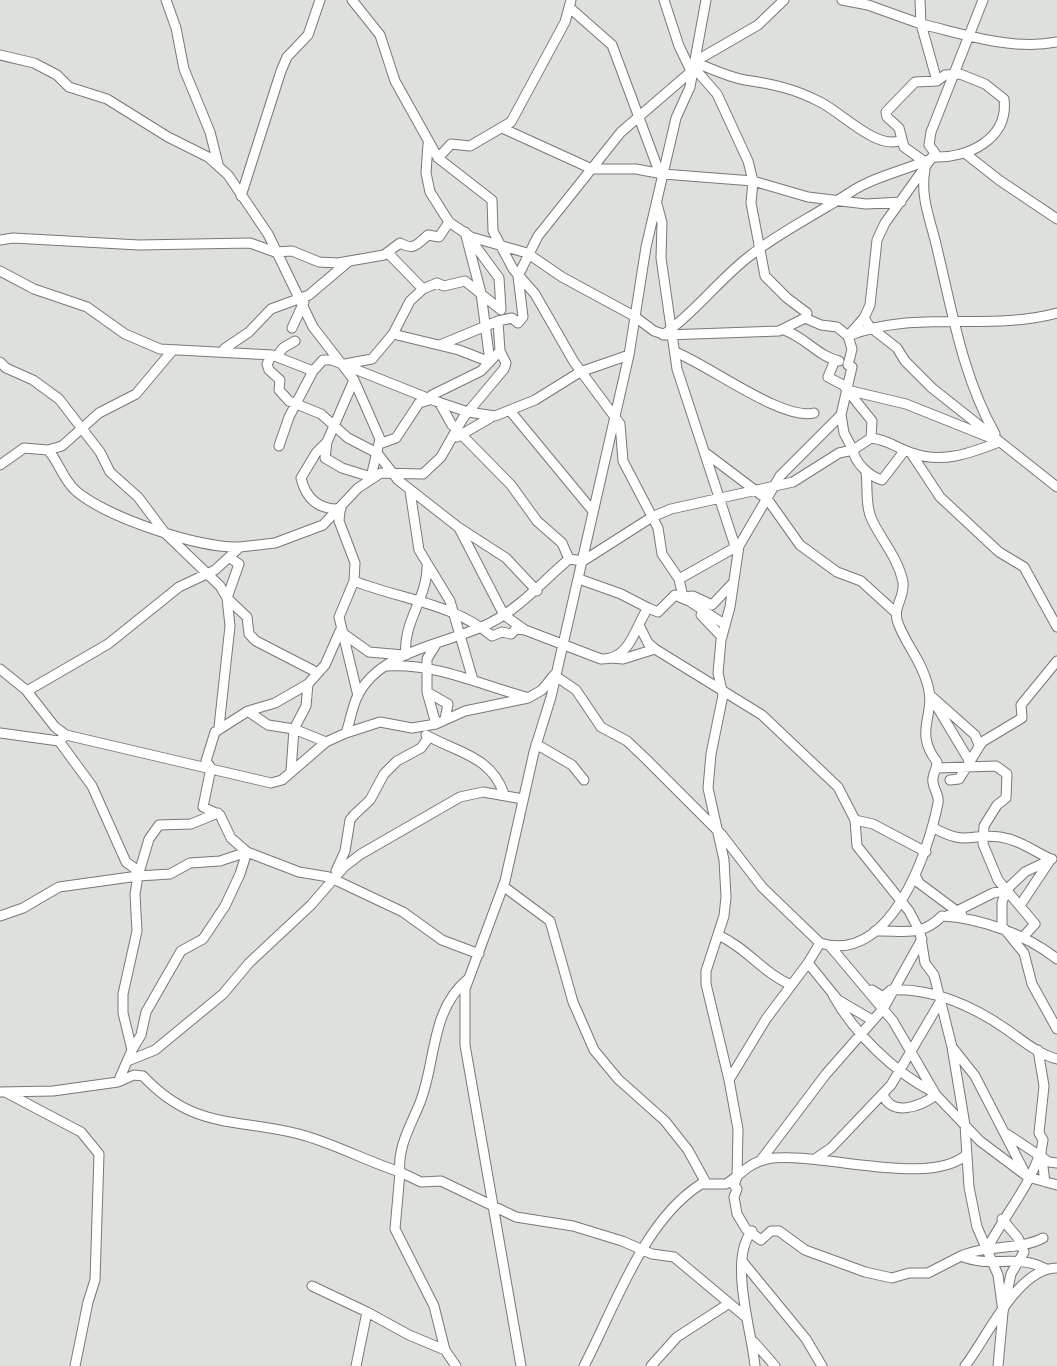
<!DOCTYPE html>
<style>
body{margin:0}
canvas{display:block;background:#dee0db}
</style>
<canvas width="1057" height="1366"></canvas>
<script>
const context = document.querySelector('canvas').getContext('2d');
context.lineJoin = 'round';
function strokePath(path, color, width, dash) { context.strokeStyle = color; context.lineWidth = width; context.lineCap = dash ? 'butt' : 'round'; context.setLineDash(dash || []); context.stroke(path); }
const minor = new Path2D(`
 M166,0L176,28L184,69L210,132L218,164
 M352,0L380,35L395,81L438,158L492,200L493,231L513,269L535,294L574,362L620,424L623,461L658,528L662,554L679,579L683,597
 M664,0L679,46L692,73
 M784,0L758,25L694,62L696,70L717,94L748,161L753,181L751,203L765,276L787,298L807,313L805,318
 M842,0L868,5L921,24L937,81
 M920,0L921,24C964,34 1012,51 1057,42
 M983,0L931,132L929,145L935,153L885,223L877,240L870,305L864,318L870,327L897,348L905,361L932,388L1057,487
 M570,8L612,45L657,166L663,174L753,181L808,197L866,204L901,202
 M0,55L34,63L57,75L69,87L107,99L168,137L208,157L228,175L268,234L313,327L354,380L380,439L371,477
 M694,62C710,68 727,77 745,80C773,84 796,89 822,103C844,115 879,151 901,140
 M502,128L592,169H636L663,174
 M428,144L426,173L430,192L449,222L471,237L527,253L562,277L634,316L654,331L666,335L779,331L805,318L821,325L837,327L848,336C915,309 988,332 1057,313
 M966,154L999,180L1057,219
 M438,158L451,144L470,146L511,122L565,22L571,0
 M925,170C920,196 930,219 936,244C952,310 962,375 995,434
 M241,196L281,71L287,57L308,35L320,0
 M657,204L662,223L661,258L677,369L737,552
 M0,240L13,238L139,245L250,243L275,252L292,251L319,262L338,263L384,255L400,243C415,251 417,244 428,235L439,237L449,222
 M388,253L423,289L437,283L444,286L465,281L501,310
 M0,271L34,289L87,307L125,334L160,349L272,355L313,371L323,360H332L435,401L468,412L495,416L535,400L580,372L629,355
 M292,328L304,302
 M784,330C805,337 819,357 839,361
 M393,334L410,301L423,289
 M663,335C696,312 719,279 751,255C775,236 802,222 828,206C841,199 852,190 865,184C887,173 912,168 935,157C968,158 1009,139 1004,99L985,84L960,74L945,75L937,81L915,82L886,112L887,117L899,128L904,147L925,162
 M440,345L498,321
 M224,349L249,332L271,309L309,295L348,262
 M172,351L136,394L99,413L62,446L48,450C59,462 63,480 76,491C106,517 200,549 240,547
 M675,352C709,365 782,421 814,413
 M272,355L267,364L269,370L280,380L279,390L289,401L321,414L348,438L377,453L398,480L458,527L506,558L537,591
 M277,356L283,348L295,341
 M835,360L828,377L843,385L872,421L871,438L853,450C855,463 869,476 882,480L905,450
 M0,362L6,368L33,380L59,399L100,452L110,472L138,497L165,533L220,586L227,598L247,617L249,634L256,641L318,673
 M345,364L372,359L393,334L459,350L490,362L481,293L465,232L499,278L501,309
 M354,380L327,442L325,458L342,468L371,477
 M847,390L906,404L991,438
 M439,402L452,425L511,485L537,521L562,543L569,559
 M511,412L592,510
 M457,437L490,418
 M871,438C890,440 895,448 912,453C942,464 971,453 999,442
 M327,442L316,453L301,478C306,499 319,510 341,509
 M379,444L396,438L419,403L433,399L432,395L481,371L500,351L498,321L512,318L518,323L523,317L518,276L538,236L621,132L693,70
 M279,446L289,417L313,371
 M911,453L940,497L999,552L1024,567L1057,627
 M707,454L768,500L800,545L837,572L861,581L895,612
 M0,465L24,448L48,450
 M410,491L419,550L450,601L473,680
 M340,511L339,521L355,563L354,581L339,617L358,696
 M459,528L504,615L525,630L601,659C631,660 635,626 648,608L621,594L579,579
 M679,579L736,547
 M354,581C399,599 453,603 492,636L502,632L511,634L516,629L525,630
 M648,608L658,612L675,595L686,600
 M701,615L721,636
 M724,624L683,597L693,596L712,605L732,584
 M639,625L648,643L655,649
 M340,631L325,665L308,684L275,703L248,711L215,732L206,761L211,768L203,807L220,815L231,838L247,852L299,872L329,877L403,912L442,940L479,954
 M341,632L369,652L404,655
 M435,646L427,659V692L448,704L445,719
 M406,655C402,624 427,598 427,567
 M610,658L623,659L655,649L762,715L838,787L855,820L857,846L909,911L920,932L925,963L934,975L952,1047L965,1125L969,1187L977,1227L998,1275L1003,1312L1011,1274L1024,1252L1018,1238L1002,1219
 M388,666C435,663 481,685 526,697
 M0,669L26,690L55,727L66,735L271,783L282,780L326,742L346,733L380,722L412,728L436,724L465,711L528,698L542,690L554,675L576,690L601,727L627,741L646,759L722,835L762,887L820,943C890,965 928,854 938,803C940,794 931,787 933,778C934,771 937,769 937,762C913,731 936,716 928,686C921,659 907,647 898,623C892,607 905,598 903,582C898,558 882,541 872,520C865,506 868,487 866,472
 M27,691L108,644L179,587L215,570L240,547L275,543L323,525L358,488L381,473L423,474L441,457L463,418L504,369L506,363L500,351
 M427,692L436,724
 M249,712L268,725L294,729L326,742
 M219,727L230,626L227,598L239,564L230,558
 M0,733L59,741
 M346,733C350,722 352,708 357,697C380,649 447,645 490,623C521,607 542,582 569,559L583,561L652,517L671,509L793,482L839,453L853,450L844,433L841,415
 M66,735L59,741L92,786L126,862L137,870
 M426,735C458,753 491,756 504,794
 M536,744L572,765L584,780
 M970,762L930,695L975,735L979,745
 M937,768L996,766L1007,774L1006,798L997,805L984,826L983,844L998,880L1035,924L1022,938
 M291,771L294,729L306,706L308,684
 M950,780L959,779L982,742L1022,718L1021,705L1057,661
 M855,820L873,824L926,852
 M932,827C968,847 967,833 1000,837C1020,840 1033,851 1051,859
 M336,871L345,851L350,820L354,815L370,800L384,774L397,761L421,748L429,737
 M916,877L919,883L962,915
 M503,886L550,921L573,1002L594,1050L618,1079L665,1121L688,1150L706,1183
 M1006,890L1002,903V926L1024,953L1032,984L1057,1029
 M1021,904L1051,859
 M949,915L993,893L1006,890L1025,872L1052,859
 M0,916L23,908L59,887L138,876L149,839L159,825L191,824L218,813
 M875,931C904,930 920,938 942,916C981,918 1027,935 1057,959
 M718,935C747,948 763,973 791,985
 M820,943L808,963L766,1019L729,1080L738,1129L737,1177L734,1185L737,1189L734,1197L737,1214L746,1229L761,1240L771,1231H779L805,1250L865,1272L892,1278L909,1273H928L961,1256C990,1269 1018,1253 1046,1269
 M830,946L893,1021L936,1095L980,1141L1028,1177L1057,1185
 M808,963L838,1000L872,1020
 M872,990L883,997L891,990C933,988 971,1005 1006,1029C1022,1040 1038,1054 1057,1059
 M833,995C854,1033 894,1072 933,1092
 M952,1047L975,1076L1025,1173
 M132,1050L141,1035L146,1012L181,951L203,939L225,906L240,874L247,852
 M1038,1050L1044,1086L1039,1133L1043,1140L1041,1152L1045,1182
 M130,1060L155,1050L223,994L249,963L311,905L344,867L361,854L460,797L483,792L523,799
 M729,1080L706,984V971L724,916L726,897L724,860L708,788L711,754L723,695L718,673L721,640L730,607L739,546L780,476L841,415L852,367L848,365L852,349L848,336L864,318
 M118,1082L134,1075L143,1076C194,1130 235,1118 299,1134C333,1143 366,1161 400,1172C397,1146 412,1124 421,1100C436,1060 431,1009 468,979
 M0,1092L53,1091L118,1082L132,1050L123,1013V994L137,931L135,894L138,876L170,874L190,863L220,861L247,852
 M7,1093L81,1132L99,1154L95,1280L88,1302L75,1366
 M883,1094C891,1118 921,1106 936,1095
 M1007,1134L1049,1162L1057,1163
 M815,1159L831,1148L891,1085L940,1002
 M761,1160L826,1074L883,1009L922,939
 M752,1231C728,1259 752,1332 755,1366
 M987,1249C1004,1216 1027,1190 1039,1156
 M961,1256C987,1244 1018,1251 1043,1238
 M742,1261L806,1339L822,1366
 M312,1286L367,1312
 M754,1342L775,1366
 M356,1366L367,1312L409,1335L445,1350
 M456,1366L445,1350L434,1306L395,1229L400,1172L421,1182L441,1181L516,1217L573,1226L622,1241L652,1254L674,1257L747,1318
 M521,1366L465,1045V989L505,881L534,752L551,697L629,355L646,247L676,118L690,87L706,0
 M584,1366C615,1307 643,1221 701,1184H726C739,1176 750,1162 767,1159C817,1150 930,1189 967,1154
 M651,1366L677,1337L728,1304
 M965,1366C987,1338 1017,1268 1057,1268
 M998,1366L1003,1312`);
strokePath(minor, '#777974', 11);
strokePath(minor, '#fff', 9);
</script>
